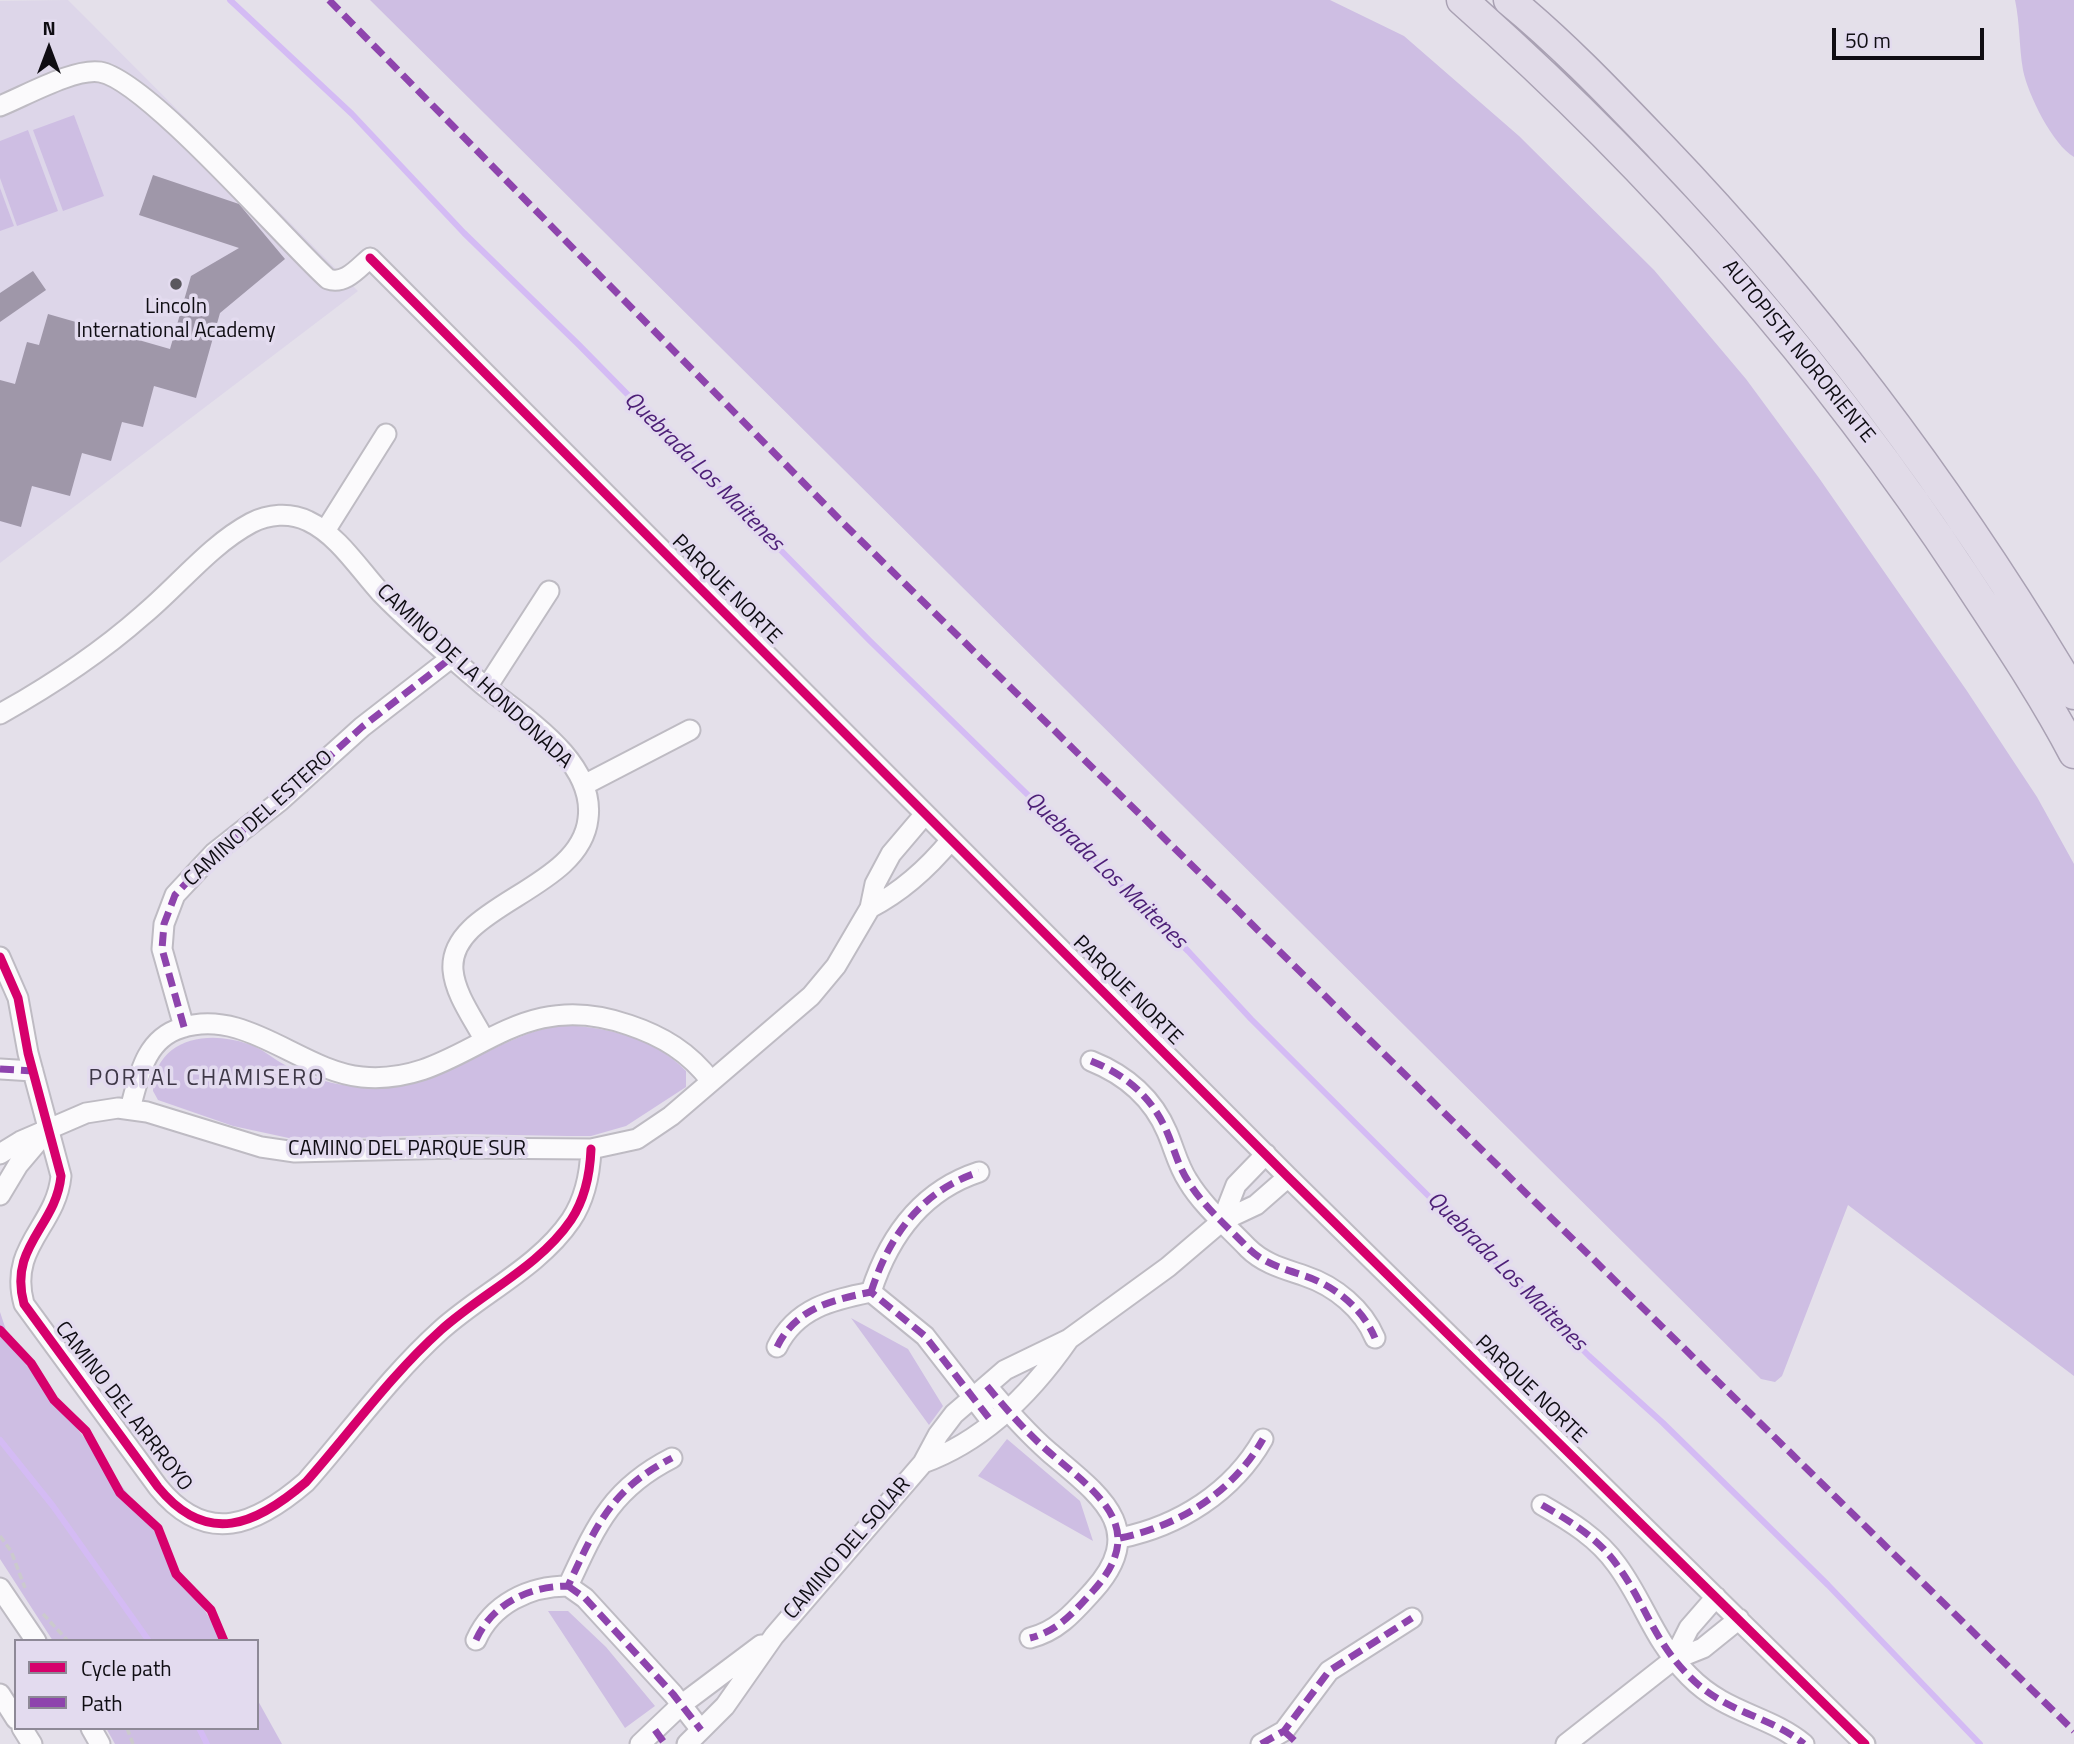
<!DOCTYPE html>
<style>
body{margin:0}
#map{position:relative;width:2074px;height:1744px;overflow:hidden;background:#e4e0ea;font-family:"Titillium Web",sans-serif}
canvas{display:block}
.legend{position:absolute;left:14px;top:1639px;width:245px;height:91px;box-sizing:border-box;background:#e3dbef;border:2px solid #8e8997;margin:0;padding:9px 12px;list-style:none;font-size:21px;color:#0f0d13}
.legend li{display:flex;align-items:center;gap:14px;height:35px}
.legend b{width:35px;border:2px solid #8e8997}
.north{position:absolute;left:14px;top:14px;width:70px;height:70px;-webkit-text-stroke:5px #e3dbef;paint-order:stroke;rotate:0deg;font-size:19px;font-weight:700;line-height:28px;text-align:center;color:#0f0d13}
.north::after{content:'';display:block;margin:auto;width:24px;height:32px;background:#0f0d13;clip-path:polygon(50% 0,100% 100%,50% 72%,0 100%)}
.scale{position:absolute;left:1832px;top:28px;width:152px;height:32px;box-sizing:border-box;border:4px solid #0f0d13;border-top:0;padding-left:9px;font-size:21px;line-height:24px;white-space:nowrap;color:#0f0d13;-webkit-text-stroke:5px #e3dbef;paint-order:stroke}
</style>
<div id="map">
<canvas width="2074" height="1744"></canvas>
<ul class="legend">
<li><b style="height:9px;background:#d6006c"></b>Cycle path</li>
<li><b style="height:9px;background:#8e44ad"></b>Path</li>
</ul>
<div class="north">N</div>
<div class="scale">50 m</div>
</div>
<script>
const context = document.querySelector('canvas').getContext('2d');
context.lineJoin = 'round';
function fillPath(path, color) { context.fillStyle = color; context.fill(path, 'evenodd'); }
function strokePath(path, color, width, dash) { context.strokeStyle = color; context.lineWidth = width; context.lineCap = dash ? 'butt' : 'round'; context.setLineDash(dash || []); context.stroke(path); }
function write(font, color, halo, rows, align = 'center') {
  context.font = font + ' "Titillium Web",sans-serif'; context.lineWidth = 7; context.setLineDash([]); context.textBaseline = 'middle'; context.strokeStyle = halo; context.fillStyle = color; for (const [text, x, y, turn = 0] of rows) {
    context.save(); context.translate(x, y); context.rotate((+turn || 0) * Math.PI / 180); context.textAlign = isNaN(turn) ? turn : align; if (halo) context.strokeText(text, 0, 0); context.fillText(text, 0, 0); context.restore();
  }
}
fillPath(new Path2D(`
 M68,0L358,291L0,563V1Z`), '#ddd6e9');
fillPath(new Path2D(`
 M370,0H1330L1404,36L1519,136L1654,270L1746,379L1819,478L1967,691L2037,797L2074,864V1376L1848,1205L1782,1376L1775,1382L1761,1379Z
 M2015,0H2074V157C2053,145 2028,95 2023,70C2019,47 2020,23 2015,0Z
 M74,115L104,196L63,211L33,130Z
 M28,130L58,211L17,226L0,178V141Z
 M0,188L14,226L0,231Z
 M563,1025C607,1027 655,1038 686,1071V1087L626,1126L591,1136H567L462,1134L298,1140L233,1126L158,1100L153,1091C154,1039 207,1029 248,1044C262,1048 273,1059 285,1065C297,1072 311,1077 325,1081C345,1087 372,1088 393,1086C459,1077 503,1033 563,1025Z
 M0,1312L10,1342L145,1516L224,1641H53L0,1559Z
 M851,1318L908,1349L943,1406L929,1425Z
 M1007,1439L1080,1501L1093,1541L978,1476Z
 M548,1611H568L606,1647L655,1706L625,1728Z
 M257,1699L282,1744H115L106,1728H257Z`), '#cebee3');
strokePath(new Path2D(`
 M230,0L352,114L464,233L579,345L870,641L1188,951L1251,1019L1589,1356L1663,1423L1828,1585L1980,1744
 M0,1440L53,1506L149,1641
 M199,1728L207,1744`), '#d4bbf4', 6);
fillPath(new Path2D(`
 M153,175L239,204L285,259L220,313L196,398L154,386L143,427L122,422L111,461L82,453L70,496L32,486L21,527L0,521V380L15,384L27,342L39,345L48,314L170,349L191,276L239,248L139,215Z
 M33,271L46,290L0,322V293Z`), '#9f97a9');
const minor = new Path2D(`
 M0,106C25,96 74,68 100,72C147,80 284,239 328,279C345,285 358,268 370,258L1288,1177L1865,1744
 M325,531L386,434
 M487,687L549,591
 M0,714C50,686 100,653 143,615C178,586 210,545 251,523C268,514 290,512 308,521C338,535 359,569 381,593C413,626 448,655 482,684C521,716 596,760 588,819C580,891 448,905 453,970C455,994 473,1018 484,1039
 M584,785L690,730
 M870,908C903,891 928,868 951,840
 M0,957L18,998L28,1053L61,1176C56,1227 8,1246 24,1304L158,1487C207,1547 256,1525 306,1482C351,1431 390,1376 441,1330C482,1293 539,1267 571,1220C585,1199 590,1174 591,1149
 M184,1027L162,949L164,924L175,895L214,853L280,801L362,727L451,658
 M1091,1061C1126,1075 1152,1097 1167,1132C1174,1148 1178,1166 1188,1181C1203,1206 1228,1227 1248,1248C1264,1264 1285,1269 1305,1276C1335,1286 1363,1309 1375,1338
 M0,1069L33,1071
 M130,1109C139,1076 145,1039 181,1028C246,1007 300,1071 362,1077C465,1087 508,982 629,1025C662,1036 689,1052 711,1081
 M0,1154L21,1141L86,1113L118,1108L147,1112L261,1147L295,1152L457,1148L591,1149L637,1139L671,1116L811,996L836,966L870,908L875,884L891,854L925,814
 M0,1195L18,1165L46,1132
 M1222,1221L1236,1185L1266,1154
 M871,1292C889,1236 921,1191 979,1172
 M777,1347C796,1308 832,1300 871,1292L925,1336L992,1422
 M987,1386C1006,1409 1026,1432 1049,1452C1098,1494 1150,1528 1093,1591C1074,1612 1058,1631 1030,1638
 M923,1463C984,1441 1033,1391 1069,1339
 M1542,1505C1570,1521 1598,1538 1617,1565C1645,1603 1653,1640 1689,1676C1726,1714 1769,1715 1804,1744
 M1120,1538C1179,1526 1233,1492 1263,1439
 M568,1586L585,1598L673,1694L701,1730
 M0,1588L36,1641
 M476,1640C492,1604 529,1586 568,1586C596,1526 611,1489 672,1458
 M1673,1660L1689,1628L1716,1597
 M0,1694L16,1719
 M22,1728L32,1744
 M91,1728L100,1744
 M640,1744L681,1705L761,1645
 M687,1744L725,1706L774,1636L923,1463L938,1435L954,1414L1005,1370L1069,1339L1168,1267L1222,1221L1256,1205L1288,1177
 M1261,1744L1284,1731L1329,1671L1412,1618
 M1566,1744L1673,1660L1703,1648L1739,1619`);
const highway = new Path2D(`
 M1462,0C1654,170 1824,363 1965,577C2003,635 2042,692 2074,753
 M1509,0C1563,44 1613,97 1661,147C1820,313 1957,497 2074,694`);
strokePath(minor, '#bebbc3', 23);
strokePath(highway, '#a9a1b3', 33);
strokePath(new Path2D(`
 M0,1536L11,1551L25,1588
 M43,1614L68,1641
 M127,1728L133,1744`), '#cbcacd', 3.5, [7, 3.5]);
strokePath(minor, '#fbfafc', 19);
strokePath(highway, '#e1dbe8', 30);
strokePath(new Path2D(`
 M329,0L843,523L2074,1731
 M184,1027L162,949L164,924L175,895L214,853L280,801L362,727L451,658
 M1091,1061C1126,1075 1152,1097 1167,1132C1174,1148 1178,1166 1188,1181C1203,1206 1228,1227 1248,1248C1264,1264 1285,1269 1305,1276C1335,1286 1363,1309 1375,1338
 M0,1069L33,1071
 M871,1292C889,1236 921,1191 979,1172
 M777,1347C796,1308 832,1300 871,1292L925,1336L992,1422
 M987,1386C1006,1409 1026,1432 1049,1452C1098,1494 1150,1528 1093,1591C1074,1612 1058,1631 1030,1638
 M1542,1505C1570,1521 1598,1538 1617,1565C1645,1603 1653,1640 1689,1676C1726,1714 1769,1715 1804,1744
 M1120,1538C1179,1526 1233,1492 1263,1439
 M568,1586L585,1598L673,1694L701,1730
 M476,1640C492,1604 529,1586 568,1586C596,1526 611,1489 672,1458
 M655,1730L665,1744
 M1284,1731L1298,1744
 M1261,1744L1284,1731L1329,1671L1412,1618`), '#8e44ad', 7, [14, 7]);
strokePath(new Path2D(`
 M370,258L1288,1177L1865,1744
 M0,957L18,998L28,1053L61,1176C56,1227 8,1246 24,1304L158,1487C207,1547 256,1525 306,1482C351,1431 390,1376 441,1330C482,1293 539,1267 571,1220C585,1199 590,1174 591,1149
 M0,1330L31,1363L54,1400L86,1431L120,1493L158,1528L176,1574L211,1610L224,1641`), '#d6006c', 9);
for (const [x, y, r, color] of [
 [176,284,7,"#5a575e"]
]) { const dot = new Path2D(); dot.arc(x, y, r, 0, 2 * Math.PI); context.fillStyle = color; context.fill(dot); strokePath(dot, '#e3dbef', 2.5); }
write('21px', '#0f0d13', '#e3dbef', [
 ["Lincoln",176,308],
 ["International Academy",176,332]
]);
write('21px', '#0f0d13', '#e3dbef', [
 ["AUTOPISTA NORORIENTE",1798,352,51],
 ["PARQUE NORTE",726,590,45],
 ["CAMINO DE LA HONDONADA",474,677,43],
 ["CAMINO DEL ESTERO",259,819,-42],
 ["PARQUE NORTE",1127,991,45],
 ["CAMINO DEL PARQUE SUR",407,1150],
 ["PARQUE NORTE",1530,1390,44],
 ["CAMINO DEL ARRROYO",123,1407,52],
 ["CAMINO DEL SOLAR",848,1549,-49]
]);
write('italic 23px', '#4d1f77', '#e3dbef', [
 ["Quebrada Los Maitenes",703,472,45],
 ["Quebrada Los Maitenes",1105,871,44],
 ["Quebrada Los Maitenes",1506,1272,45]
]);
context.letterSpacing = '2px';
write('23px', '#3e3847', '#e3dbef', [
 ["PORTAL CHAMISERO",207,1079]
]);
context.letterSpacing = '0px';
</script>
